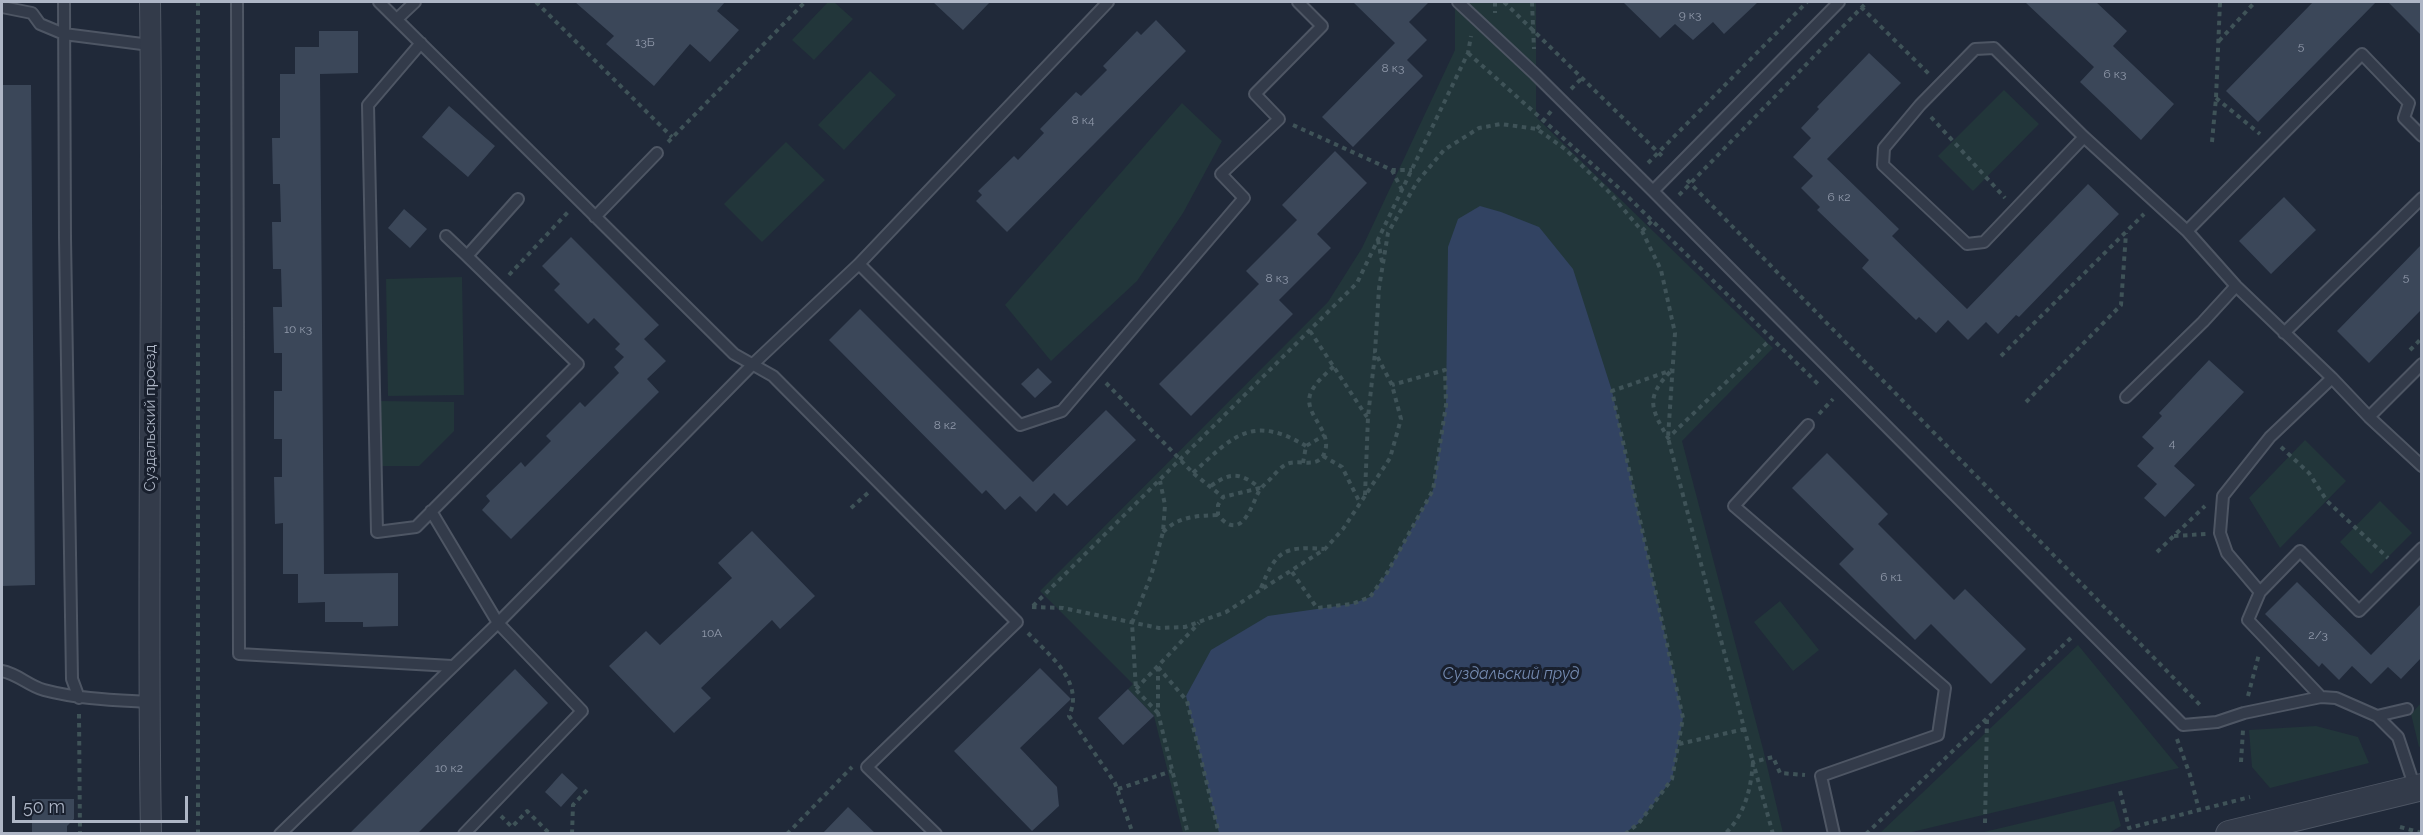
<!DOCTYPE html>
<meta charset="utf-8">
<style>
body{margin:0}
#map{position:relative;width:2423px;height:835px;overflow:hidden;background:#202939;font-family:Raleway,sans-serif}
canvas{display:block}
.frame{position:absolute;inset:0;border:3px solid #aeb6c6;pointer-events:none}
.scale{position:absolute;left:12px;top:796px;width:176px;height:27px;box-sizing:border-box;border:3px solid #aeb6c6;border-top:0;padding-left:8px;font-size:18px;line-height:21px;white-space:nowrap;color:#aeb6c6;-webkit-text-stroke:4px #19202e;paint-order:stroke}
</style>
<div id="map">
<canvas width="2423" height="835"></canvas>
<div class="frame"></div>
<div class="scale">50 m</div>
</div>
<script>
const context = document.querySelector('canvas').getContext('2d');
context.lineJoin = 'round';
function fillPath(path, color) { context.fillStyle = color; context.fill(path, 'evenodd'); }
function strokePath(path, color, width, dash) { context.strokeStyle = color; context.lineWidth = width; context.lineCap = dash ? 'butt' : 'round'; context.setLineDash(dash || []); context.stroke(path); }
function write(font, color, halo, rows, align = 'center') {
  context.font = font + ' Raleway,sans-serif'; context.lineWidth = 6; context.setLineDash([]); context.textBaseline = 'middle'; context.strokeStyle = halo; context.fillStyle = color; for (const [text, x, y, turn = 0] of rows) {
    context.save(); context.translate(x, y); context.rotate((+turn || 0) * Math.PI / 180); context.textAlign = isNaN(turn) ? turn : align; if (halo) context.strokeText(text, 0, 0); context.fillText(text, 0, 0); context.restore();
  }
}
fillPath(new Path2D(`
 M828,2H834L853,19L814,60L792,40Z
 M1455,2H1536V117L1773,348L1682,441L1763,749L1783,833H1183L1154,716L1128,689L1133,684L1040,591L1328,302L1362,248L1455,50Z
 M870,71L896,95L844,150L818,125Z
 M2004,90L2039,124L1973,191L1938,156Z
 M1182,103L1222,141L1183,213L1137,281L1051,361L1005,305Z
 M786,142L825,180L762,242L724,204Z
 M462,277L464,395L388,396L386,279Z
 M379,401L454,402V431L419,466H379Z
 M2305,440L2346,481L2280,548L2249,498Z
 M2380,501L2412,533L2371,574L2340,542Z
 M1780,601L1819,650L1793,671L1754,622Z
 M2078,645L2179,768L1908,833H1880Z
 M2421,703V746L2419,747L2411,714Z
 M2316,726L2358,737L2369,763L2270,788L2252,767L2249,730Z
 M2114,801L2121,826L2109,833H1980Z`), '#22363a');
fillPath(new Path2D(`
 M1480,206L1501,212L1539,227L1573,269L1612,391L1683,718L1672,779L1639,823L1625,833H1219L1186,696L1211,650L1268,616L1352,604L1370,597L1387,573L1433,490L1446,405L1448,247L1458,219Z`), '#324362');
fillPath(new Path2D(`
 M575,2H725L717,11L739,30L710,62L690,44L654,86L606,44L614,36Z
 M933,2H990L963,30Z
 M1353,2H1429L1409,22L1427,40L1407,60L1423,76L1353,147L1322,117L1395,43Z
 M1623,2H1758L1724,34L1713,22L1693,40L1675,24L1660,38Z
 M2025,2H2096L2127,31L2113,46L2174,104L2141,140L2080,82L2094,67Z
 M2313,2H2376L2258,122L2226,91Z
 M2388,2H2421V35Z
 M1156,20L1186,51L1007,232L976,201L982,195L978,191L1014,156L1018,160L1044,133L1040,129L1076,92L1081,96L1107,70L1103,66L1137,31L1141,35Z
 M319,31H358V73L320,74L324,574L398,573V626L363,627V622H325V602L298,603V574H283V523L275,524L274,477H282V439H274V391H282V353H274L273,307H282L281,269H273L272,222H281L280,184H273L272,138H280V74H295V47H319Z
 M1869,53L1901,83L1827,159L1899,229L1892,236L1967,309L2088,184L2119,214L2019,317L2016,315L1998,334L1986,322L1968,340L1948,320L1936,333L1919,317L1916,320L1862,268L1869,260L1817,210L1820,207L1801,188L1813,176L1793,157L1811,138L1801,128L1819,109L1817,107Z
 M2,85H31L35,585L2,586Z
 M449,106L495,146L468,177L422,137Z
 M1335,151L1367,183L1317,234L1331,248L1279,300L1293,314L1191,416L1159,384L1259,284L1246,271L1297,220L1282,205Z
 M2284,197L2316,230L2271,274L2239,241Z
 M404,209L427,229L410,248L388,228Z
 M571,237L659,325L644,339L666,361L647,379L659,392L511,539L482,510L490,501L486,496L521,462L525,467L551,441L546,436L580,402L585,407L619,373L614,367L624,357L615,349L620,344L594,318L588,324L554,290L560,284L542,266Z
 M2421,245V310L2369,363L2337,331Z
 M860,309L1033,482L1106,410L1136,440L1067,506L1054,493L1036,512L1020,496L1005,510L986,490L982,494L829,340Z
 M2209,360L2244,392L2174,466L2195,485L2165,517L2144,498L2157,484L2137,466L2154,448L2142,437L2162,416L2159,413Z
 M1038,368L1052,382L1035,398L1021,384Z
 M1827,453L1888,514L1878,524L1954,600L1965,589L2026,649L1991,684L1931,624L1915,640L1839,564L1854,549L1792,488Z
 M752,531L815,596L780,629L772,620L701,688L711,698L674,733L609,666L646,631L660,645L732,578L718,563Z
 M2297,582L2371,655L2421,604V658L2401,679L2388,667L2371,684L2352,666L2339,680L2322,663L2319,667L2265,614Z
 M1040,668L1071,699L1020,748L1057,787L1059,806L1032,831L954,751Z
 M515,669L548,703L417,834H349Z
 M1128,689L1154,716L1123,745L1098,718Z
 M562,773L578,788L561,807L545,792Z
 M32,799H74V819L67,826V834H32Z
 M848,807L876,834H822Z`), '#3b4759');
const service = new Path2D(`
 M64,2L65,238L72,679L79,698
 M237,2L239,654L452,666
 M379,2L734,354L773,376L1017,622L867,767L936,834
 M1458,2L1535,74L1653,191L2183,725L2217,722L2244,713L2321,697L2336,698L2377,716L2398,737L2415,788
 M2,7L32,13L40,24L64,34L150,45
 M397,19L415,2
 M421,43L368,105L377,532L416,527L578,364L467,256L518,199
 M2422,136L2404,118L2409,103L2362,54L2187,231L2236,286L2332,378L2369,417L2422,364
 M2084,137L1984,242L1967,244L1883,165L1884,148L1920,105L1975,49L1994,48L2084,137L2187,231
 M1653,191L1839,2
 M595,217L657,153
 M446,236L467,256
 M859,264L1020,425L1062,411L1244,198L1221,174L1279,119L1255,94L1322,26L1298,2
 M2284,333L2422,198
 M2126,397L2203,322L2236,286
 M2369,417L2422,466
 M1808,425L1734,506L1945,688L1938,735L1821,776L1834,834
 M431,511L498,623L753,364L859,264L1108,2
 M2260,592L2227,553L2220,533L2223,496L2270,437L2332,378
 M2,671C18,674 29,686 44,690C78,699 113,700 148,702
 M2321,697L2248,620L2260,592L2300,551L2359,611L2422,548
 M2377,716L2407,709
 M280,834L498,623L582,711L464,834`);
const minor = new Path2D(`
 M150,2C154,279 146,556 151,834`);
const tertiary = new Path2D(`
 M2229,834L2422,787`);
strokePath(service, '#4e5664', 14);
strokePath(minor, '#4e5664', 22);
strokePath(tertiary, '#4e5664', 28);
strokePath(new Path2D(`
 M536,2L672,137
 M1495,2V13
 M1504,2L1664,158
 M1532,2L1534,49
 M1861,7L1929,74
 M2219,41L2255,2
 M1468,53L1621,190L1818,384
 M1571,89L1582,78
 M2216,98L2260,134
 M1931,117L2005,198
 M1293,125L1392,170H1412
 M1537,129L1552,110
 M668,142L805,2
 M2212,142L2216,98L2220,2
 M1648,163L1807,2
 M1392,170L1402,190
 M1687,180L2202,707
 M1679,195L1867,2
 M1642,231L1654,219
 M1378,240L1382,262
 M509,275L568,212
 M1310,331L1367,417
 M2410,350L2422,338
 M2001,356L2144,214
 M1670,372C1645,398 1651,409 1668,438L1772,338
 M1106,383L1193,473L1223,497
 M2026,402L2121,305L2126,233
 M1819,414L1833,399
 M2281,447L2309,473L2327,501L2388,558
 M1323,456L1342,467L1360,503
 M1303,463L1306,446L1325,435
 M1193,473C1233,436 1252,414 1306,446
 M1211,486C1231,471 1241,473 1260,488
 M1260,488L1223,497L1218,505V515C1241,543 1251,507 1259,491C1262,486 1268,482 1272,477C1277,472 1282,465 1290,463C1303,460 1320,469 1325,451C1332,431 1304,414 1310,395C1314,383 1325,375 1334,366
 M1365,495L1368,417L1375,353
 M851,508L868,493
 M1163,532C1179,516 1196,516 1218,515
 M2174,536L2206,534
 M2157,552L2205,506
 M1292,572L1317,608L1352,604L1370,597L1387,573L1433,490L1446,405L1445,370L1392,385
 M1261,588C1276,551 1283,546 1324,549
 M1033,606L1357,283L1468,53L1471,36
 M1032,607L1063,608L1159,628L1185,627L1226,612L1325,549L1343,529L1390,458L1401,419L1392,385L1375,352L1379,288L1388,233L1417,182L1444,150L1479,128L1501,124L1537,129L1565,149L1608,191L1642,231L1661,270L1675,333L1668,438L1753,762C1751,789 1745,814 1725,834
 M1028,633C1049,655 1085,682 1069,716L1115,783L1133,834
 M1158,667L1187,701L1219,834
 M1158,667V713L1188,834
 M1136,689L1199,623
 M2248,696L2259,654
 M1158,713L1136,690L1132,623L1151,576L1163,532L1165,505L1160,481
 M79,714L80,834
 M2177,739L2190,775L2199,810
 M1679,744L1745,729
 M2241,762L2243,730
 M1118,789L1172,771
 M2120,791L2129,828L2250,797
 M501,816L512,827L527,811L550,834
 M1985,823L1987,719
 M2400,827L2422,833
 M198,834V2
 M572,834L573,805L587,790
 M787,834L852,767
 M1625,834L1639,823L1672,779L1683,718L1612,391L1672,370
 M1773,834L1753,762L1773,757L1780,773L1805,775
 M1866,834L2074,635`), '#3f5358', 4, [4.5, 4.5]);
strokePath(service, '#333b4a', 10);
strokePath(minor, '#333b4a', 20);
strokePath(tertiary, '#333b4a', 26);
write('12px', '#919aab', null, [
 ["9 к3",1690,15],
 ["13Б",645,42],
 ["5",2301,46],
 ["8 к3",1393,68],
 ["6 к3",2115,74],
 ["8 к4",1083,120],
 ["6 к2",1839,197],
 ["5",2406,277],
 ["8 к3",1277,278],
 ["10 к3",298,329],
 ["8 к2",945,425],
 ["4",2172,443],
 ["6 к1",1891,577],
 ["10А",712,633],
 ["2/3",2318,635],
 ["10 к2",449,768]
]);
write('15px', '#aeb6c6', '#19202e', [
 ["Суздальский проезд",150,418,-90]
]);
write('italic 16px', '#748ab0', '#19202e', [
 ["Суздальский пруд",1511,674]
]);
</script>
